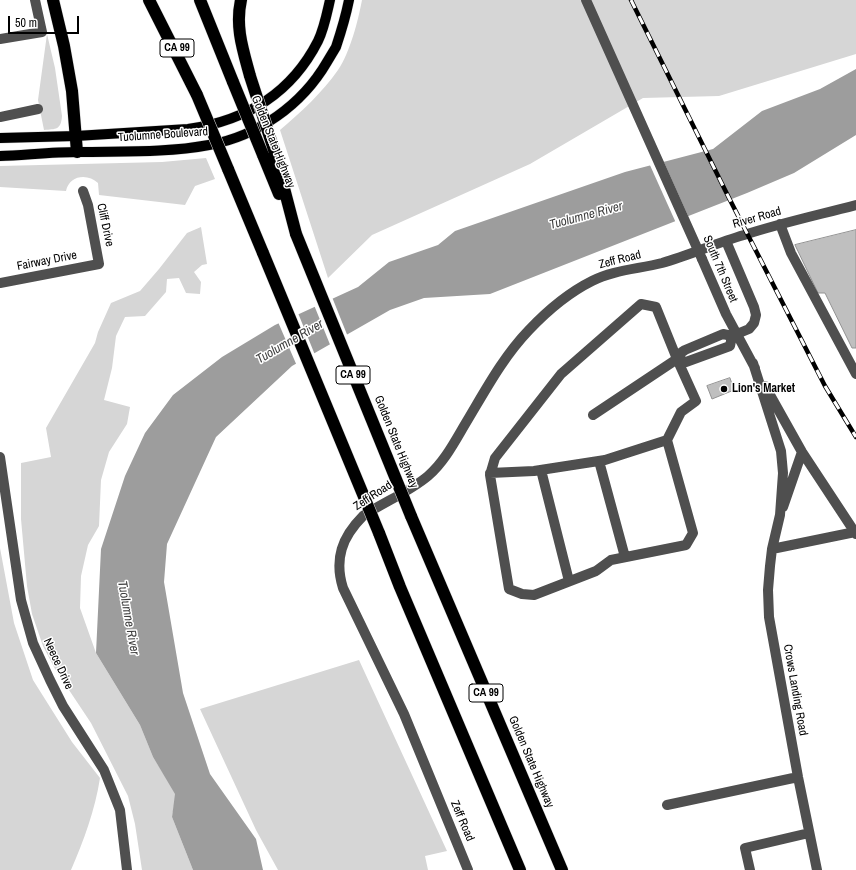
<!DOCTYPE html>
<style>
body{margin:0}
#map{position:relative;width:856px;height:870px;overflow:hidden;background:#fff;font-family:"Archivo Narrow",sans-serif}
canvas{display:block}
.scale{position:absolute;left:8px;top:16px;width:71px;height:18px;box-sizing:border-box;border:2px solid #000;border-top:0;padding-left:5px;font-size:12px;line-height:14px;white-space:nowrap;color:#000;-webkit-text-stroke:3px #fff;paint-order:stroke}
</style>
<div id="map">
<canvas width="856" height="870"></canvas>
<div class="scale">50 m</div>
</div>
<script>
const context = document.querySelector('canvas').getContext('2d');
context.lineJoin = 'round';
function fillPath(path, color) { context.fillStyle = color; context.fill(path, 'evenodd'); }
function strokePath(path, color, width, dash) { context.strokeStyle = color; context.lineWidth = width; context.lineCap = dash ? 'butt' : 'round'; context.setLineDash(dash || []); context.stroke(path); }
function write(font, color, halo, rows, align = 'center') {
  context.font = font + ' "Archivo Narrow",sans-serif'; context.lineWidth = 3; context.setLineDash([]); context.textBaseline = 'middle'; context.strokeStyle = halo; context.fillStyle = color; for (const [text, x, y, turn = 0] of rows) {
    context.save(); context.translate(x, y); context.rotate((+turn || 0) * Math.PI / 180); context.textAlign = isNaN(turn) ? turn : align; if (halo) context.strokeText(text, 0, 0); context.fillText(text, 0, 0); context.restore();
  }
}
fillPath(new Path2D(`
 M362,0H856V54L719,96L643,98L530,164L372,235L328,278L280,130C301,112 322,93 338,70C350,52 358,21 362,0Z
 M47,34L55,68L62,116C61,130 56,129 44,130L38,100Z
 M206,158L215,179L195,186L185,205L99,195L98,183C88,173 69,175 66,191L0,187V166L162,162Z
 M201,227L207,264L202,265L194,272L201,282L200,294L186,293L179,278L167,279L166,292L145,316L125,317L116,336L112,368L104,400L130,407L127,424L109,452L101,480L99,526L88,545L81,576L80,608L96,653L140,725L153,757L176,794L172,817L193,870H142L135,824L128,796L91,723L55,669L43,646L32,614L27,586L21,519V463L51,457L46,428L95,343L98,332L111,303L140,291L159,269L187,233Z
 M0,548L14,623L33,680L72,742L100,778C95,810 84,840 71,870H0Z
 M359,660L447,851L425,856L428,870H278L256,830L200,709Z`), '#d6d6d6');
fillPath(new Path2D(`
 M856,69V135L794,173L747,193L490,294L424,298L390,310L292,366L216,437L167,544L164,582L183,693L210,774L256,839L263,870H193L172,817L175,794L153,757L140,725L96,653L101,549L125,476L145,433L173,395L222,357L275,325L358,287L389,262L438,245L455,231L625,172L713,149L762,111L820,89Z`), '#9d9d9d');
fillPath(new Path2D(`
 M663,160L689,218L676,223L649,163Z
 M332,297L348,337L331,347L314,305Z
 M298,313L315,355L297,366L278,322Z`), '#fff');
const building = new Path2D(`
 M856,230V348H852L825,293H818L795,245Z
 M730,378L734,390L712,399L707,386Z`);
fillPath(building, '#bfbfbf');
strokePath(building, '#939393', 1);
const major = new Path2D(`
 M0,138L76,136L188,129C245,121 291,94 318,41C324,29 327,13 330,0
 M0,156C26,155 52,152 79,152C122,151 166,153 209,145C258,136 302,105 327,62C330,57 333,52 336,47C341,32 346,15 349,0`);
const highway = new Path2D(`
 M53,0L64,46L72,91L77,152
 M149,0L197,95
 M200,0L233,82
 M241,0C235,27 243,50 250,76
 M274,150L296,234
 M263,155L279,194
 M228,169L263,253
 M411,516L562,870
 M379,533L400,587L520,870`);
strokePath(major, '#dbdbdb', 11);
strokePath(highway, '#dbdbdb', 13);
strokePath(new Path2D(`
 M0,39L42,32L35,0
 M0,117L38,109
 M780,224L791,253L856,374
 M702,259L726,314L755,368
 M0,283L99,264L88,205L83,191
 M641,304L656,307L677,359L696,401L681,412L667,440L693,533L686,545L611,560L596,571L534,595L522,594L509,589L490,475L495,458L561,374Z
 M677,359L686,362L730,346L732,336
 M753,363L781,451L783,473L780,515L772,549L770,566L768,590L769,617L798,777L817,870
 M765,386L802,452L856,534
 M593,415L677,359L682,352L685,350L723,334L732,336L749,329L754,323L756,315L754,307L726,241
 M0,457L21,600L33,643L50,680L63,706L104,770L120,810L127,870
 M599,461L625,557
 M541,470L569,581
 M490,473L534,471L605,460L667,440
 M783,507L802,452
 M772,549L855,532
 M667,805L798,777
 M468,870L404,714L343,588C334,559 342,537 363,516C384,502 409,492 428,476C444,462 454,443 464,426C484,393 502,358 529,330C547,311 568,293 592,281C613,270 639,269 662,263C690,255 716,243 744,235C781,223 818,215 856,205
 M750,870L745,848L809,833`), '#4f4f4f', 10);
strokePath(major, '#000', 10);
strokePath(highway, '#000', 12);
const rail = new Path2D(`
 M631,0L729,198L825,386L856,437`);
strokePath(rail, '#000', 4.5);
strokePath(rail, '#fff', 3, [9]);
const highwayBridge = new Path2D(`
 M250,76L274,150
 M233,82L263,155
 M197,95L228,169
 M296,234L411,516
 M263,253L379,533`);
strokePath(highwayBridge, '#dbdbdb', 13, []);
strokePath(new Path2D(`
 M586,0L702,259`), '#4f4f4f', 10);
strokePath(highwayBridge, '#000', 12);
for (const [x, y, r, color] of [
 [724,389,4,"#000"]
]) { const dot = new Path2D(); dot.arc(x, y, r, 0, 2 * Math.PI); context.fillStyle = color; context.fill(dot); strokePath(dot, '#fff', 1.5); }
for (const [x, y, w] of [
 [177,48,34],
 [353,375,34],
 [486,693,34]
]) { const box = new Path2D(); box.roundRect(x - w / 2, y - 9, w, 18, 3); context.fillStyle = '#fff'; context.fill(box); strokePath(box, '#000', 1); }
write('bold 11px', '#000', null, [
 ["CA 99",177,48],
 ["CA 99",353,375],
 ["CA 99",486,693]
]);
write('12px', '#000', '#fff', [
 ["Tuolumne Boulevard",163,135,-4],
 ["Golden State Highway",273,142,68],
 ["River Road",757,218,-16],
 ["Cliff Drive",105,225,78],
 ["Zeff Road",620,260,-14],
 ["Fairway Drive",47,261,-11],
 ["South 7th Street",720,269,67],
 ["Golden State Highway",396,442,68],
 ["Zeff Road",373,496,-33],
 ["Neece Drive",58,664,65],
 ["Crows Landing Road",795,690,80],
 ["Golden State Highway",531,762,67],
 ["Zeff Road",462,821,67]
]);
write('bold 12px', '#000', '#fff', [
 ["Lion's Market",732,389]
], 'left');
write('italic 13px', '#3e3e3e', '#fff', [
 ["Tuolumne River",586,216,-15],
 ["Tuolumne River",290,342,-30],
 ["Tuolumne River",128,618,80]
]);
</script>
